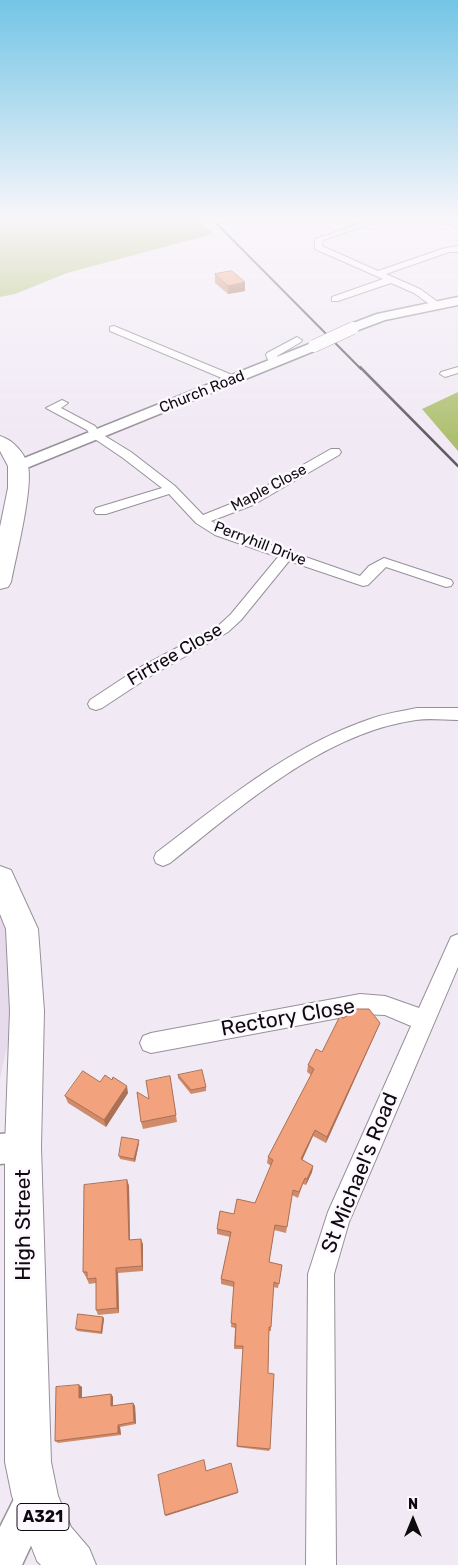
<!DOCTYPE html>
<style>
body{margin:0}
#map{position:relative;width:458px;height:1565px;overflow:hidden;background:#f1eaf5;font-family:Rubik,sans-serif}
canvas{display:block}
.north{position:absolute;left:388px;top:1495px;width:50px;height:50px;-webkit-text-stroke:4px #fdf8ff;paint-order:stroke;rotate:0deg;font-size:14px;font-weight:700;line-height:20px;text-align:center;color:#0d0b0e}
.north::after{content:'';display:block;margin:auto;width:18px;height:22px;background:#0d0b0e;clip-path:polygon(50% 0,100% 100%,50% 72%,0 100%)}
</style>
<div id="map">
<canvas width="458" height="1565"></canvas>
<div class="north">N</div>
</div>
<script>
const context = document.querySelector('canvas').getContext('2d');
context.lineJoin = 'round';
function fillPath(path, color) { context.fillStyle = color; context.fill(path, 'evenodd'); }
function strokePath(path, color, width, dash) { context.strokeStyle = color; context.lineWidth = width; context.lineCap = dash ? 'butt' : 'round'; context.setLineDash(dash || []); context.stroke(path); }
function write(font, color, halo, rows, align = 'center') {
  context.font = font + ' Rubik,sans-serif'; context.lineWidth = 5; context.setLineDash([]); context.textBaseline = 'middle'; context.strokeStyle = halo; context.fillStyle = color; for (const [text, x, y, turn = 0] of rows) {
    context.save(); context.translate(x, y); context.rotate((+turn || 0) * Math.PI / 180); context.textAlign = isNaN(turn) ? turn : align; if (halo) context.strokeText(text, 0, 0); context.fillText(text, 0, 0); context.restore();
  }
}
fillPath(new Path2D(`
 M0,910L9,933L14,1014L0,1079Z`), '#e7dbeb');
fillPath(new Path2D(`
 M0,219H199L213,234L67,273L15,294L0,297Z
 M458,392V451L422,409Z`), '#aec06f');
const minor = new Path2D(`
 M373,219H386L323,240L322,246L378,271L445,248L458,246V252H449L386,274L420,289L438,302V306H432L414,293L391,283L338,301H332V297L383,279L315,249V239Z
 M435,219H447L458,223V228Z
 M114,326L237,377L238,379L233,382L229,381L110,331V327Z
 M297,337L302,340L301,342L277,356L279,363L278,365H270L266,355L267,353Z
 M458,367V373L445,377L440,374L441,372Z
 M62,400L68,403L61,408L95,426L100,433L131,452L175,486L203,515L243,499L331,449H339L341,452L339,455L253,505L211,521L225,529L360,576L369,566L384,558L451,580L453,583L451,586L446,587L386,567L368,585L363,586L289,561L241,620L228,632L149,677L102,708L96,710L90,708L88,704L90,700L137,669L218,626L231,614L278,557L215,535L196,523L169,494L106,514H96L94,511L96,508L162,488L123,458L92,437L87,430L46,408Z
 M417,708H458V720C444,720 430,718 416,720C323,733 241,807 170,863L163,866L156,863L154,858L156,853C224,801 291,745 373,718C387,713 403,711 417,708Z
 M458,934V967L349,1222L334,1274L336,1565H306L308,1274L328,1212L411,1026L385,1015L360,1014L151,1053L143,1050L140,1043L143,1036L151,1033L360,994L385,996L419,1008L451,937Z`);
const tertiary = new Path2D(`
 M458,297V305L385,320L353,332L347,328L348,325L377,314Z
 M314,342L321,346L319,349L24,469H12L10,466L12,463Z
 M23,1132L34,1136L38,1147L34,1158L23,1162L0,1164V1134Z
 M35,1477L48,1483L54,1496L22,1565H0V1527L22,1483Z`);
const primary = new Path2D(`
 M0,436C13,440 25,453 28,466C33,489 16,556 11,582L8,587L0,589V527L8,488V466L0,451Z
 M0,866L11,870L38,929L44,1011L41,1147L51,1462L58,1496L71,1527L89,1548L96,1565H41L37,1561L12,1496L5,1462V1147L10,1011L6,929L0,914Z`);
strokePath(minor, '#97909a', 2);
strokePath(tertiary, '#97909a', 3);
strokePath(primary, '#97909a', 2);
fillPath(minor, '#fff');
fillPath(tertiary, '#fff');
fillPath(primary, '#fff');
strokePath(new Path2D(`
 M212,219L361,369`), '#5f5b61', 2);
strokePath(new Path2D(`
 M360,367L458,466`), '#5f5b61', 2.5);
const tertiaryBridge = new Path2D(`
 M314,346L353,328`);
strokePath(tertiaryBridge, '#97909a', 13, []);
strokePath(tertiaryBridge, '#fff', 12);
fillPath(new Path2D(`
 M215,274L245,291L228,294L215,283Z
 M377,1030L326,1143L313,1136L302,1160L313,1166L312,1172L306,1185L303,1184L298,1198L292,1195L286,1233L274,1230L269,1262L282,1265L278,1288L273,1287L271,1327V1331H269L268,1373L270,1449L269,1451L237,1447L243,1349H234L235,1328L231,1327L234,1287L221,1284V1279L230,1237L217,1234V1229L234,1214L255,1203L271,1166L267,1163L268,1157L311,1075L307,1072L308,1065L322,1052Z
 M178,1075L206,1087V1091L191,1094L178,1078Z
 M170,1076L177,1122L143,1129L141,1122L149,1099Z
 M100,1082L128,1093L106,1127L68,1103L65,1096Z
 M139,1143L135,1162L120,1159L119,1156Z
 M127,1180L129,1186L130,1240L143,1244V1271L118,1273L119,1313L98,1315L96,1310V1283L89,1284L87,1279V1277H86L83,1272Z
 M103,1317L104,1319L102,1334L77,1331L76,1329Z
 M79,1385L82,1387V1398L111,1394L113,1397V1406L133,1403L135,1406L136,1424L120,1427L121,1435L58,1443L55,1441Z`), '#d08b6b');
fillPath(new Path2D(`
 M245,282V291L228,294V286Z
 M380,1023L377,1030L326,1143L327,1137Z
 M127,1086L128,1093L106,1127L104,1120Z
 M315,1130L313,1136L300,1165L301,1159Z
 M139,1140V1143L135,1162L134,1159Z
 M313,1166L312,1172L306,1185L307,1179Z
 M127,1180L129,1186L130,1245L129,1240Z
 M141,1239L143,1244V1271L142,1266Z
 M116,1268L118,1273L119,1313L117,1308Z
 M103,1317L104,1319L102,1334L101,1332Z
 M79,1385L82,1387V1401L79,1398Z
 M111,1394L113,1397V1409L111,1406Z
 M133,1403L135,1406L136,1424L134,1422Z
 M118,1425L120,1427L121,1435L118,1433Z
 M238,1492V1493L166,1516L165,1515Z`), '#a97157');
const building = new Path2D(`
 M232,271L245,282L228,286L215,274Z
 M356,1009H369L380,1023L327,1137L315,1130L301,1159L313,1166L307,1179L305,1178L299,1192L293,1190L287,1227L275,1225L269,1262L282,1265L279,1284L274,1282L271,1327H269L268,1373L274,1374L270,1449L237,1446L243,1346H235L236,1324L231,1323L234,1282L221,1279L231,1232L217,1229L220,1211L234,1214L237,1199L255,1203L273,1160L268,1157L314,1069L308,1065L316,1049L322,1052L340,1016L343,1018Z
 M202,1070L206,1087L191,1090L178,1075Z
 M83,1071L100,1082L105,1075L112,1080L113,1077L127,1086L104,1120L65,1096Z
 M170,1076L176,1115L141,1122L137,1092L149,1099L146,1081Z
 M122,1137L139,1140L134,1159L119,1156Z
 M127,1180L129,1240L141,1239L142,1266L116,1268L117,1308L96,1310V1278L87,1279V1272H83L84,1185Z
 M78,1314L103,1317L101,1332L76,1329Z
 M79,1385V1398L111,1394V1406L133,1403L134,1422L118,1425V1433L55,1441L56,1387Z
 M204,1460L206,1471L231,1463L238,1492L165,1515L158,1475Z`);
fillPath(building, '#f2a27c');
strokePath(building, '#a97157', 1);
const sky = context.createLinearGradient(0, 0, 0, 438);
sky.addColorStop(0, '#73c5e6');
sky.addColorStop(0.5, '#f9f6fa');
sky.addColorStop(1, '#f9f6fa00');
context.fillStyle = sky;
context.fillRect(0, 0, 458, 438);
write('15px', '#0d0b0e', '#fdf8ff', [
 ["Church Road",202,392,-22],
 ["Maple Close",269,488,-28],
 ["Perryhill Drive",260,544,21]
]);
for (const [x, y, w] of [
 [43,1517,52]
]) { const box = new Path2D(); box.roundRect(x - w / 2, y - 13.5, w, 27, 4); context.fillStyle = '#fdf8ff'; context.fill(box); strokePath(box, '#0d0b0e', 1); }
write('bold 16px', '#0d0b0e', null, [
 ["A321",43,1517]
]);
write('18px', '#0d0b0e', '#fdf8ff', [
 ["Firtree Close",175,655,-30]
]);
write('21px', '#0d0b0e', '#fdf8ff', [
 ["Rectory Close",288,1018,-10],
 ["St Michael's Road",360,1173,-68],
 ["High Street",24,1225,-90]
]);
</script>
